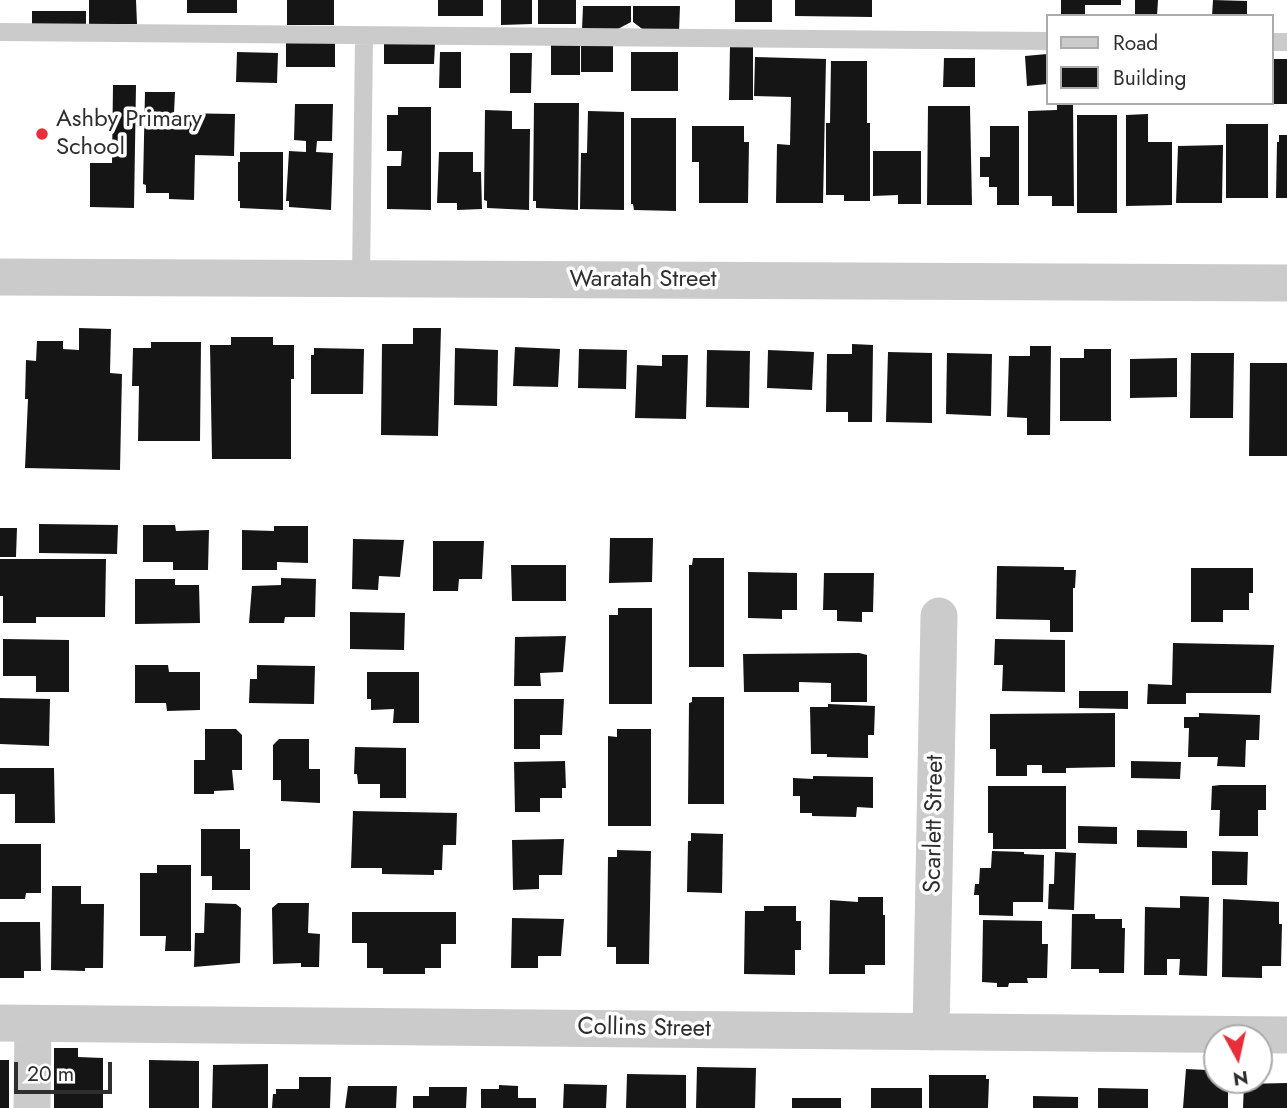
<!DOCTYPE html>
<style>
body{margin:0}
#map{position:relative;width:1287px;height:1108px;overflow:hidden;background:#fff;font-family:Jost,sans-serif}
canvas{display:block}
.legend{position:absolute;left:1046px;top:14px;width:228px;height:91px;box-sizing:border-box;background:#fff;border:2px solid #ababab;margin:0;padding:9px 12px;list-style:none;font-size:21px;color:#2e2e2e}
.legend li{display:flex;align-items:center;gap:14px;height:35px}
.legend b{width:35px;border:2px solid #ababab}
.north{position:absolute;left:1203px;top:1024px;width:70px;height:70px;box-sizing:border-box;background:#fff;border:2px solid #ababab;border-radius:50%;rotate:172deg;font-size:19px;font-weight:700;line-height:28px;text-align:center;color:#2e2e2e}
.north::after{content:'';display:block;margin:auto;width:24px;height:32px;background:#e72e3a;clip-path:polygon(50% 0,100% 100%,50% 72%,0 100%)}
.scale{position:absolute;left:14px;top:1062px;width:98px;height:32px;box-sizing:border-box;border:4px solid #2e2e2e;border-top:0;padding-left:9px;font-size:21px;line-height:24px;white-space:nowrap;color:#2e2e2e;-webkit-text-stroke:5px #fff;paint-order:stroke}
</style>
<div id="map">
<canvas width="1287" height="1108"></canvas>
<ul class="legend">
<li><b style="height:9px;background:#cbcbcb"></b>Road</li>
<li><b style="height:19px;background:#151515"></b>Building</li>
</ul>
<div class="north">N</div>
<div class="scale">20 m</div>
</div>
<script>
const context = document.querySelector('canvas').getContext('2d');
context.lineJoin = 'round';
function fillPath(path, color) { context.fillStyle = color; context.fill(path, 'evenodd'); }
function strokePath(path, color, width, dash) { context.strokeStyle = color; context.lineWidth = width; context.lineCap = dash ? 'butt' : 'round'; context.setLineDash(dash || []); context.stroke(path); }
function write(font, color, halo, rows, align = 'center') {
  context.font = font + ' Jost,sans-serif'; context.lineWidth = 7; context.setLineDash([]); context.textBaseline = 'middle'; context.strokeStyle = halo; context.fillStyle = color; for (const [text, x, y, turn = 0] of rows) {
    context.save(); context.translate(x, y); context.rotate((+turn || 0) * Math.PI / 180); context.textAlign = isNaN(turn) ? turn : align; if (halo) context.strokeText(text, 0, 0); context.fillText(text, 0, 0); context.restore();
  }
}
fillPath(new Path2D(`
 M89,0H136L137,24H89Z
 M187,0H237V13H187Z
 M287,0H334V25H287Z
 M438,0H483V16H438Z
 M501,0H532V24L501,25Z
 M538,0H576V24H538Z
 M735,0H772V22H735Z
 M795,0H872V17L795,16Z
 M1061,0H1121V5H1085V16H1061Z
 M1135,0H1158L1157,16H1135Z
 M1213,0L1247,1V16H1212Z
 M583,6H631V22L616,30H582Z
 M633,6H680L679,32L645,31L633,22Z
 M32,11H86V26H32Z
 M286,42L335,43V67H286Z
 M384,44H435L434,64H384Z
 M581,44H613V72H581Z
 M551,45H580V75H551Z
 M730,45H753V100H729Z
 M237,52L278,53L277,83L236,82Z
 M440,52H461V88H439Z
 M631,52H678V91H631Z
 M510,53H532L531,93H510Z
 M1047,54V84L1027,86L1025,56Z
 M755,57L826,59L823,203H776L777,144L790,145L791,97L754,96Z
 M944,58H975V87H943Z
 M1273,59H1287V104H1272Z
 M831,61H867V123H870V201H844V195H826V123H830Z
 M113,85H136L134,208L90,207V163H112Z
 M145,92H175L174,113L235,114L234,156L195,155L194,200L169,199V193H146V185L143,184Z
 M534,103H579L578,210L536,208V201H533Z
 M1057,103H1073L1074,206H1052V196H1028V111L1057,110Z
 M295,104H333L332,141H317L316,152L333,153L331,210L289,207V201H286L289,151L306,152V141L294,140Z
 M928,106H970L972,205H927Z
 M398,107H431V210L387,209V166H401L402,151H387V115H398Z
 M485,110L512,111V129H530L529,210L487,208V201L484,200Z
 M588,111L624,112V210L580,209L581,153H587Z
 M1148,114V142H1172V205L1126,206V115Z
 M1077,115H1117V213H1077Z
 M631,118H676V211L634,210L633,204H631Z
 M1226,124H1268V198H1226Z
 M692,126H744V142H749L748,203H699V162H692Z
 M990,126H1019V205H997V187H989V177H980V157H990Z
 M1279,135H1287V198H1276L1277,142H1279Z
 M1223,145L1222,203H1176L1178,146Z
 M873,151H921V204H898V195L873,196Z
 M240,152H283V210L240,208V201H238V162H240Z
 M439,152H473V172H481L482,209L457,210V203H437Z
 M79,328L111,329L110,373L122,374L120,470L25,468L28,399H25L26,360L36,361L37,341H63V349L79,350Z
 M413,328H441L438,436L381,435L382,344H413Z
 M231,337H273V345H294V379H291V459H212L210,345H231Z
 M151,342H201L200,441H138L139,386H132L133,348H151Z
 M852,344L873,345L872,422H848V412H826L827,354H852Z
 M1030,346H1051L1050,435H1027V418L1007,417L1009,356H1030Z
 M515,347L560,349L558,387L513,386Z
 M314,348L364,349L363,394H311V355H314Z
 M455,348L498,350L497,406L454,405Z
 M579,349L627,350L626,389L578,388Z
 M1084,349H1111V421H1060V358H1084Z
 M707,350L750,351L749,408L706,407Z
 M768,350L814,352L812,390L767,388Z
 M888,352L932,353V423L886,422Z
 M947,353L992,354L991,416L946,414Z
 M1191,353H1234L1233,418H1190Z
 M662,355H688L686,419L635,418L637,365L662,366Z
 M1177,358V397L1130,398V359Z
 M1250,363H1287V456H1249Z
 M39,524L118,525L117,554L39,553Z
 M143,525H175L176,531L209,530L208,570H173V562H143Z
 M274,526H308V563L277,562V570H242V530L274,531Z
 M0,528H17L16,557H0Z
 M610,538H653L652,582L609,583Z
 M353,539L404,540L400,577L379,576L378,590L352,589Z
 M433,541H484L482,579H459L458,591H433Z
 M693,558H724V667H689V565H692Z
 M0,559H106L105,617H36V623H3V596H0Z
 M511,565H566V601H512Z
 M997,566L1064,567V570H1076L1075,588H1073V632H1050V620L996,619Z
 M1191,568H1253V593H1249V610H1223V622H1191Z
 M748,572L797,573V610H782V619L748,618Z
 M824,573H874L873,612H862V622L837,621V610H823Z
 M281,578L316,579L315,617H285L284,623H249L252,586L281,585Z
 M135,579H175V585H199L200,623L135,624Z
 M618,608H652V704H609V615H618Z
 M350,612L405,613L404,650L350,649Z
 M566,636L563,672L540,673L541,686H514L515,637Z
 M3,639L69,640V692H36V676H3Z
 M995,639L1065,640V692L1002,691L1003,665H994Z
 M1173,643L1274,645L1271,693H1186V704H1147L1148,684L1172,685Z
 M859,653L867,655V702H831V683L799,682V692H744L743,654Z
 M135,665H168L169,672H200V710L167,711L166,703H135Z
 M257,665L315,666L314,704L249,703L250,679H257Z
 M367,672H419V723H393L394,709L371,710V699H367Z
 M1079,691H1128V709L1079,708Z
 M692,697H724V804H688L689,703L692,702Z
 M0,698L50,699L49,746L0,744Z
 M514,699H564L562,735H540V749H514Z
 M828,704L875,706L874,735H868V758L827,757V754H811L810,707H828Z
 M1115,713V767L1066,768V773H1042V765H1027V776H996V749H990V714Z
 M1199,713L1260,715L1259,740H1246L1245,767L1217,766L1218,757H1188L1189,728H1184V717H1199Z
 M205,729H236L242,735V770H232L234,790L214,791V794H194V760H205Z
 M617,729H651V826H608V736L617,737Z
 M279,739H309V769H320V803L281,801V780H273V745Z
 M355,747L406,748V798H380V784H358L357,774H354Z
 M565,761L566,788H562V798H540V812H515L514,762Z
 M1131,761L1181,762L1180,779L1131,778Z
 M0,768H54L55,823H15V794H0Z
 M813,776L873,777V808L857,807L856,817L812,816V813H800V796H793V778L813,779Z
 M1220,785H1266V810H1258V836H1219L1220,810H1211L1212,786Z
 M988,786H1066V849H993V833H988Z
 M353,811L457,813L456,845H443L442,870H434V875L382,874V868H351Z
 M1078,826L1117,827V844L1078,843Z
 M201,829H240V849H250V890H212V876H201Z
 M1137,830L1187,831V848L1137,847Z
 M691,833L723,834L722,893L687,892L688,841H691Z
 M564,839L562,875H539V889L513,890L512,840Z
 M0,844H41V893H26L25,899H0Z
 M617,850L651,851L649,964H616V947H607L608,857H617Z
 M992,851L1024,852V854L1044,855L1043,902H1013V916L979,915V895H974L975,884H979L980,868H991Z
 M1212,851L1248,852L1247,885H1212Z
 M1055,852L1076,853L1074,910L1048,909L1049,884H1054Z
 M157,865H191V951H165L166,936H140V873H157Z
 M52,886H81V904H104L103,968H85V971L51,970Z
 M1180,896L1209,897L1207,976L1179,975L1180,959H1167V975H1144L1145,907L1180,908Z
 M858,897H883V915H885V965H865V974H829L830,900L858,902Z
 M1223,899L1279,902V924H1282L1281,966H1262V978L1222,977Z
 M205,903L236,904L241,908L240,963L194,967L195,933H204Z
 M278,903H309L308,933L320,934L319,967H301V963L273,964L272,908Z
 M764,906H796V921H801V950H795V975L744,974L745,911H764Z
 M352,912H456V944H441V968H425V974H383V968H367V943H352Z
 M1072,914H1095V919H1122V928H1125L1124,973H1099V969H1071Z
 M512,918L564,919L561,956H538V968H511Z
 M983,920L1042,921V944H1048L1047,978H1027L1028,983H1009L1008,987H997V983L982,982Z
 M0,922H40L41,971H24V978H0Z
 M54,1048H78V1057L103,1058V1108H54Z
 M0,1060H9V1108H0Z
 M149,1060L199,1061V1108H149Z
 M268,1064V1108H212L213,1065Z
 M697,1067L756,1068L755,1108H696Z
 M1207,1067H1217V1080H1228V1108H1183L1186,1069L1207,1070Z
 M627,1074L686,1075V1108H626Z
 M929,1075H986V1079H989L988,1108H929Z
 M299,1077H331L330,1108H272L273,1094H276V1089H299Z
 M1287,1083V1108H1243L1244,1084Z
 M564,1084L607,1085L606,1108H563Z
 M499,1085L518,1086V1098H536V1108H481V1089H499Z
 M348,1086H397L396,1108H345Z
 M429,1087H467L466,1108H413V1096H429Z
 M871,1088H922V1108H871Z
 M1098,1088L1148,1089V1108H1098Z
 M1033,1096L1078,1097V1108H1033Z
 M792,1098H841V1108H792Z`), '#151515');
strokePath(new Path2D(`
 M0,32L1047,41
 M1271,42H1287
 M361,279L364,36`), '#cbcbcb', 18);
strokePath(new Path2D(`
 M0,277L1287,283
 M0,1023L1287,1035
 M931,1032L939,616
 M32,1108L33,1024`), '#cbcbcb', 37);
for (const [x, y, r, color] of [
 [42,134,7,"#e72e3a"]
]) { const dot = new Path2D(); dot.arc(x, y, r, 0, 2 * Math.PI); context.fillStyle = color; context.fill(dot); strokePath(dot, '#fff', 2.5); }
write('24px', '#2e2e2e', '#fff', [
 ["Ashby Primary",56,120],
 ["School",56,148]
], 'left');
write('24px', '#2e2e2e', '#fff', [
 ["Waratah Street",643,280],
 ["Scarlett Street",935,824,-89],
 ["Collins Street",644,1029,1]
]);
</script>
